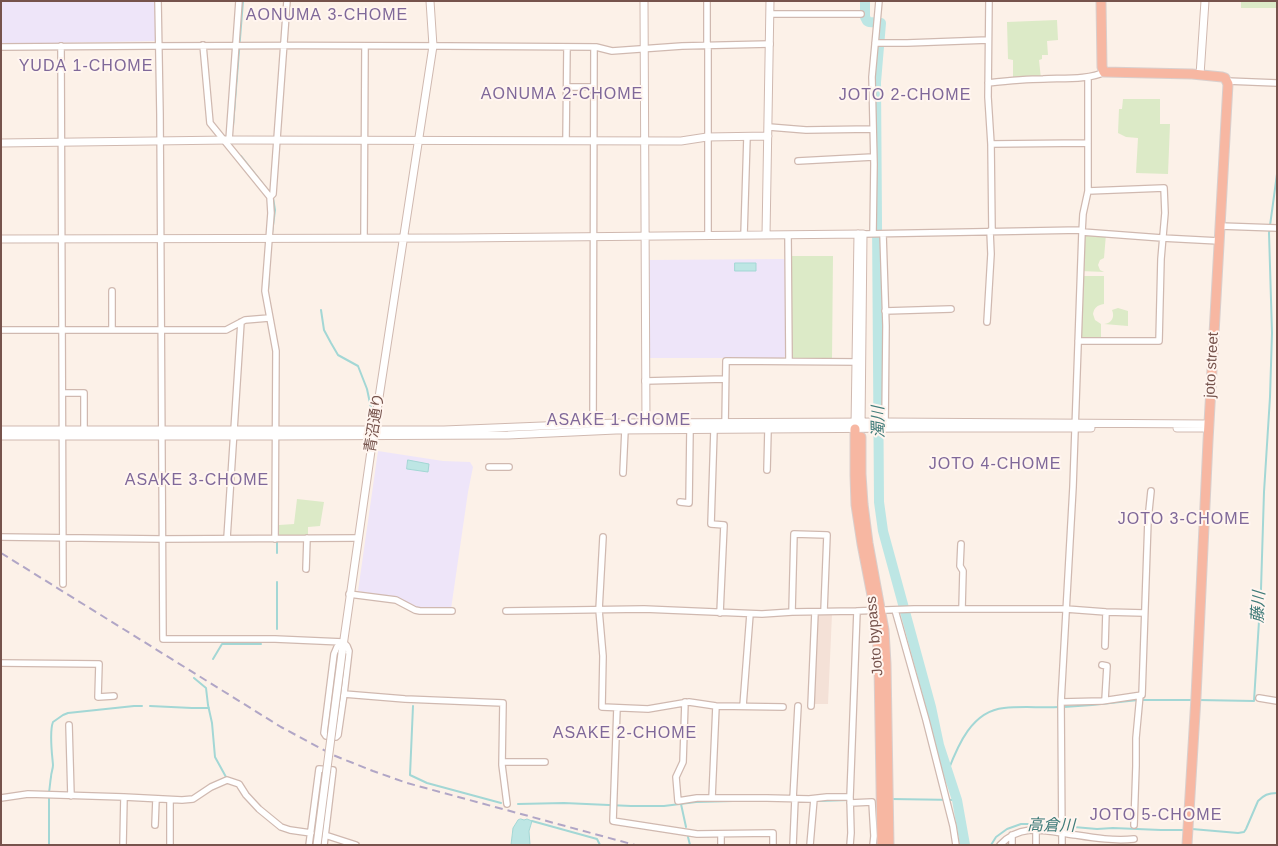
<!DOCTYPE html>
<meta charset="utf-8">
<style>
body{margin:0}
#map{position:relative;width:1278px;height:846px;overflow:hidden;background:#fcf1e8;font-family:Arial,sans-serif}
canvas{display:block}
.frame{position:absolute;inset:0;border:2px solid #76534c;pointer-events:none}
</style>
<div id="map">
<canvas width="1278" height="846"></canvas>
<div class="frame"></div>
</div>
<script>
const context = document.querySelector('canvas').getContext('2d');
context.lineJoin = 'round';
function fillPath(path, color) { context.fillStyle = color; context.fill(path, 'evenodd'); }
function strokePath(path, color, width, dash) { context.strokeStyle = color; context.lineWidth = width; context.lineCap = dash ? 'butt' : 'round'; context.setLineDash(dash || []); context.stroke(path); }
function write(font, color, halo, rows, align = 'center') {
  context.font = font + ' Arial,"Noto Sans JP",sans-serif'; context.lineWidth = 4; context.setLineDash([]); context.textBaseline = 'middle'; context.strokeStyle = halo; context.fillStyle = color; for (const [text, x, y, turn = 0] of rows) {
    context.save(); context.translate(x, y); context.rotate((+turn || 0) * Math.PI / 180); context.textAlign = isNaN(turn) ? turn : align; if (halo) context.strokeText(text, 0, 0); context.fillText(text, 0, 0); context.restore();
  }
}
fillPath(new Path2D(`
 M814,614H832L828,704H811Z`), '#f4e1d7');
fillPath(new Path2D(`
 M1,1H158L159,41L1,44Z
 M785,259V356L784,358H649V260Z
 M378,451L443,461L470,462L473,467L468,492L451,609L416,608L398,598L358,591Z`), '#eee5f9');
fillPath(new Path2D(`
 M1241,1H1277V8H1241Z
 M1057,20L1058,40L1047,41L1048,55H1042V59L1039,60L1041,79L1013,81V60L1008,59L1007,22Z
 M1123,99H1160V124H1170L1168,174L1136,173L1138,138L1126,137L1118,133L1119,109H1122Z
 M1082,232L1106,234L1104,258L1100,260L1098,265L1100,270L1104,272L1081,271Z
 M790,256H833L832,359H792L790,357Z
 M1081,276H1104V304C1097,305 1094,308 1093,314L1095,320L1101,324V340L1078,341Z
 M1118,308L1128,311V326L1104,324C1112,323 1115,317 1112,310Z
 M297,499L324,502L320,526L308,527V536H279V525L294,524Z`), '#dceac7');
const water = new Path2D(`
 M735,263H756V271H735Z
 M408,460L429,464L428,472L407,469Z
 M521,819L524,820L527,819L532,821L529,831L530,845H511L513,828L518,820Z`);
fillPath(water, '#bde6e4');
strokePath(water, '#a3d7d5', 1);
strokePath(new Path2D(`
 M233,126L243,1
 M241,156L271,194
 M272,233L275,210L273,198
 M268,290L269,278
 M321,310L324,330L331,343L338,355L358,366L367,389L371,408
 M277,553V540
 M277,629V582
 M213,659L222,644H261
 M194,678L206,688L208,705L212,723L215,757L226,777
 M1198,700L1254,701L1261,589L1264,492L1270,397L1272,333L1269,233L1277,174
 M150,706L192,708H209
 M413,706L410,775L427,783L501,803
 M1064,707L1092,705L1138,700H1193
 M948,771C958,745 972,711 1004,708C1022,706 1041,708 1059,707
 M49,792C50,787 50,782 51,777C51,773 53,769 53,765C52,753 49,732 53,722L63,715L68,713L134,706H142
 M891,799L957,800
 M753,801H790
 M819,801L849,800
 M800,802H811
 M518,804L564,803L631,806H664L696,802L733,801
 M681,804L686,827
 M532,821L597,839L600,845
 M1192,829L1238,833L1244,832L1246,829L1258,801C1264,795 1268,793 1277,793
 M688,837L690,845
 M49,845V797
 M991,845L996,837L1007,829L1021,824H1039L1097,829L1113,828L1161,830H1185`), '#a3d7d5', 2);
strokePath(new Path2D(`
 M865,1V17L867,21L869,22L881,23L876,82L879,502L883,531L931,707L939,745L957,800L965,845`), '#bde6e4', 10);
const minor = new Path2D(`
 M158,1L160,114L163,639H275L343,642
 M989,1L988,97L991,144L992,231
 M771,14H861
 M875,43H907L988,40
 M203,45L210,123L270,197
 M707,45V1
 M61,46L63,584
 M1,47C199,45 398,45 596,47L612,51L682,46L770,44
 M1227,81L1277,83
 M988,83C1006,81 1025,79 1043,79C1060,78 1090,80 1104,72
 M567,87H594
 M769,127L806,130L873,129
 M229,140L239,1
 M566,141L567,47
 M991,144L1088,143
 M798,161L873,157
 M1220,226L1277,228
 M1082,232L1162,238L1219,241
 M863,234L1082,230
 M873,234L874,164L872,77L879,1
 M883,234L886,326L885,425
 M744,235L747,137
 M788,235L789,361
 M708,236V45
 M364,237L365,46
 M112,291V330
 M885,311L951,309
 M987,322L991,254L990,231
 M1,330H226L245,320L269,318
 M1078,341H1159L1161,259L1165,213L1164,188L1088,191
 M645,381L725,379
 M63,393H84V430
 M593,426L594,47
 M725,426L726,361L859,362
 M714,430L711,524L724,525L720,613
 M489,467H509
 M767,470L768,430
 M623,473L625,430
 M680,502L689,503L690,430
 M1,537L161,539L357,538
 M603,537L599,610L603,656L602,707L648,709L689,702L716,706L783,707
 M227,538L241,322
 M275,539L276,351L265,291L271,213L270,197L273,194L287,1
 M961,544L960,566L963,571L962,609
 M306,569L307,538
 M349,594L396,600L415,610L420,611H452
 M895,610L926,720L953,826L956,845
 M506,611L644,609L762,614L792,612L857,611L914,609H1066L1106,612L1144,613
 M792,612L794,534L827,535L824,611
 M343,642L347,646L349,651L344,694L405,699L503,703L502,765L507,804
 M343,642L337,647L334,654L324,733L326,736L336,737L338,735L344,694
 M1105,646L1106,612
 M1,663L99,664L98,697L114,696
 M1102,665L1107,666L1105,700
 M1259,698L1277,701
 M685,702L683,762L676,777L678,801L697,798H767L809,799L827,797H850
 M1061,702L1102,701L1142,695L1148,520L1151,491
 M743,706L750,614
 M811,706L815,612
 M617,708L613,821L697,834L773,833V845
 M69,725L71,796
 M502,762H545
 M1,798L28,794L124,797L182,800L193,799L211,787L227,780L239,784L246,795L259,809L281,827L290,830L311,833
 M712,798L716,706
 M793,799L798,706
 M850,803L872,802L874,836L873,845
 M155,825L156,799
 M1134,825L1136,766V738L1140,695
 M1036,829V845
 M721,834V845
 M325,835L356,845
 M1012,835V845
 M123,845L124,797
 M170,845V800
 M309,845L319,769L333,770L324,845
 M793,845L795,799
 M810,845L814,799
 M850,845L851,833L850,797L857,611
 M1000,845C1022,821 1049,832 1076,835C1095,838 1114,841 1134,839
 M1062,845L1061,702L1073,487L1082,232L1083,214L1088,191V77`);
const tertiary = new Path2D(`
 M644,1L646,426
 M1200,75L1205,1
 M1,143L229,140L681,141L707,137L768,136
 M766,235L770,1
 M1,239L458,238L863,234L861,426
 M855,426L858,234
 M1177,428H1206
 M1,430H444L616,423L885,422L1209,424
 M1,436H275L508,435L616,430L913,428H1091
 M342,653L374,430L433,46L430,1`);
const trunk = new Path2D(`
 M1101,1L1102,67L1104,72L1192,74L1222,77L1225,78L1228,84L1208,441L1196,697L1187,845
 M855,429V475L856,505L862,544L875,611L877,631L879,667L882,845
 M861,437V474L863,504L868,543L884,630L886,664L889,845`);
strokePath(minor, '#d0b9b0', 8);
strokePath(tertiary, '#d0b9b0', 9);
strokePath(trunk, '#d9cfcd', 11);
strokePath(minor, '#fff', 5.5);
strokePath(tertiary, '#fff', 7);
strokePath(trunk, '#f7b7a2', 9);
strokePath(new Path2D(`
 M1,553L281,727L333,755L373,771L407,783L635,845`), '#b1a6c6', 2, [8, 5]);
const tertiaryBridge = new Path2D(`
 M317,845L342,653`);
strokePath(tertiaryBridge, '#d0b9b0', 9, []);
strokePath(tertiaryBridge, '#fff', 7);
write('15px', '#76534c', '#fff5ef', [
 ["joto street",1212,365,-87],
 ["青沼通り",375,423,-81],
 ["Joto bypass",875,636,-95]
]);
context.letterSpacing = '1px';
write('16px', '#7f6899', '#fff5ef', [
 ["AONUMA 3-CHOME",327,16],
 ["YUDA 1-CHOME",86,67],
 ["AONUMA 2-CHOME",562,95],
 ["JOTO 2-CHOME",905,96],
 ["ASAKE 1-CHOME",619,421],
 ["JOTO 4-CHOME",995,465],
 ["ASAKE 3-CHOME",197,481],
 ["JOTO 3-CHOME",1184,520],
 ["ASAKE 2-CHOME",625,734],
 ["JOTO 5-CHOME",1156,816]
]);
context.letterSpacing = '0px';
write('italic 16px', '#407b79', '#fff5ef', [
 ["濁川",879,422,-91],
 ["藤川",1259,607,-87],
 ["高倉川",1051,826,1]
]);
</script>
